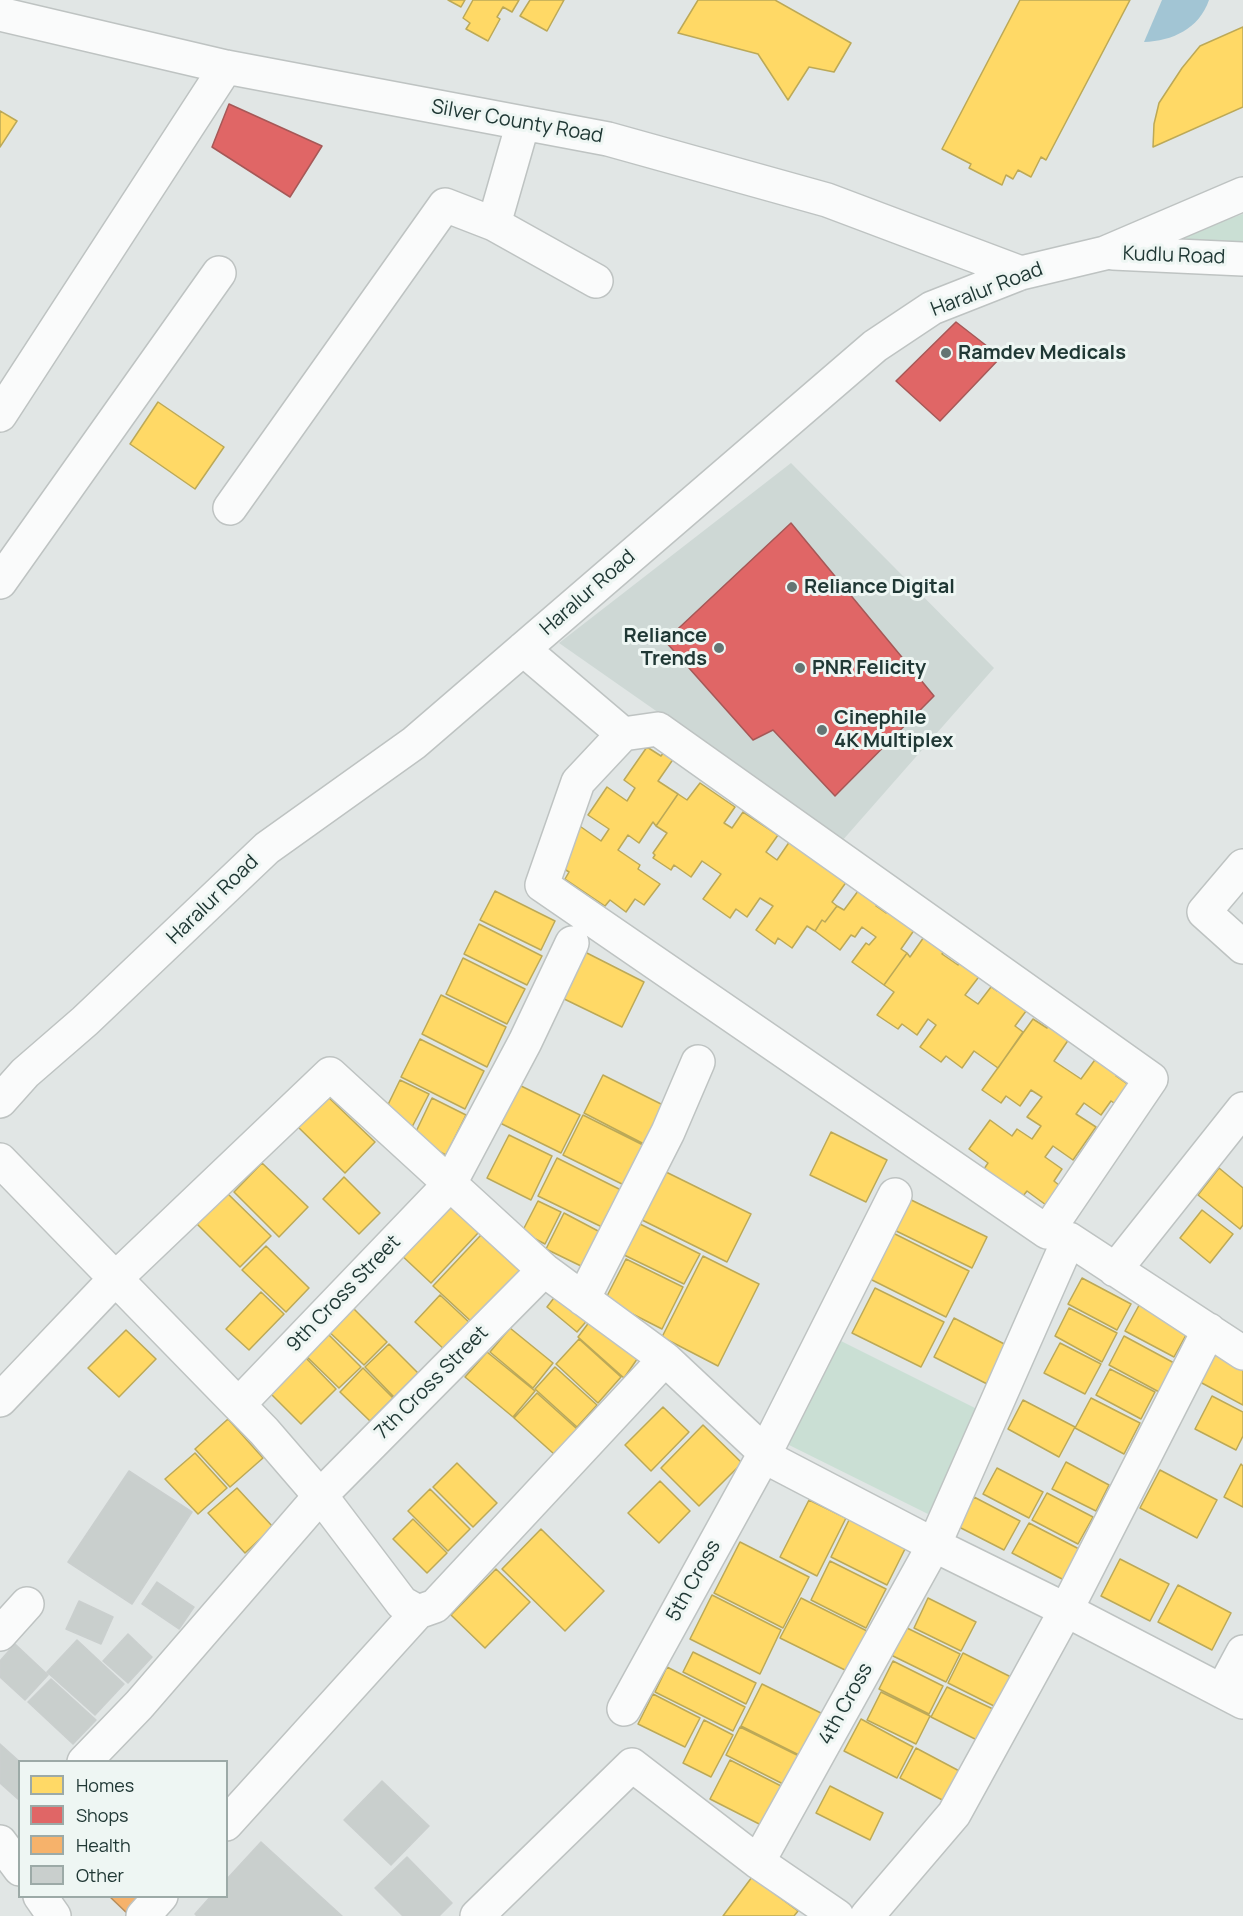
<!DOCTYPE html>
<style>
body{margin:0}
#map{position:relative;width:1243px;height:1916px;overflow:hidden;background:#e1e6e5;font-family:Manrope,sans-serif}
canvas{display:block}
.legend{position:absolute;left:18px;top:1760px;width:210px;height:138px;box-sizing:border-box;background:#eef6f3;border:2px solid #9caaa7;margin:0;padding:8px 10px;list-style:none;font-size:18px;color:#203835}
.legend li{display:flex;align-items:center;gap:12px;height:30px}
.legend b{width:30px;border:2px solid #9caaa7}
</style>
<div id="map">
<canvas width="1243" height="1916"></canvas>
<ul class="legend">
<li><b style="height:16px;background:#ffd966"></b>Homes</li>
<li><b style="height:16px;background:#e06666"></b>Shops</li>
<li><b style="height:16px;background:#f6b26b"></b>Health</li>
<li><b style="height:16px;background:#c9cfcd"></b>Other</li>
</ul>
</div>
<script>
const context = document.querySelector('canvas').getContext('2d');
context.lineJoin = 'round';
function fillPath(path, color) { context.fillStyle = color; context.fill(path, 'evenodd'); }
function strokePath(path, color, width, dash) { context.strokeStyle = color; context.lineWidth = width; context.lineCap = dash ? 'butt' : 'round'; context.setLineDash(dash || []); context.stroke(path); }
function write(font, color, halo, rows, align = 'center') {
  context.font = font + ' Manrope,sans-serif'; context.lineWidth = 6; context.setLineDash([]); context.textBaseline = 'middle'; context.strokeStyle = halo; context.fillStyle = color; for (const [text, x, y, turn = 0] of rows) {
    context.save(); context.translate(x, y); context.rotate((+turn || 0) * Math.PI / 180); context.textAlign = isNaN(turn) ? turn : align; if (halo) context.strokeText(text, 0, 0); context.fillText(text, 0, 0); context.restore();
  }
}
fillPath(new Path2D(`
 M791,463L994,668L842,841L559,643Z`), '#ced8d5');
fillPath(new Path2D(`
 M1243,214V248L1171,239Z
 M837,1339L979,1410L928,1514L785,1443Z`), '#cadfd4');
fillPath(new Path2D(`
 M1162,0H1209C1199,29 1172,41 1144,42Z`), '#a2c5d4');
const homes = new Path2D(`
 M448,0H465L461,7Z
 M473,0H519L512,12L503,7L497,17L500,19L488,41L466,29L470,23L463,18Z
 M530,0H564L547,31L520,16Z
 M698,0H775L851,43L834,72L809,67L788,100L758,54L678,33Z
 M1020,0H1130L1046,160L1041,157L1031,177L1018,170L1013,179L1006,175L1002,185L969,168L971,164L942,149Z
 M1243,27V107L1153,147L1154,124L1159,103L1182,68L1200,46Z
 M0,111L17,121L0,147Z
 M158,402L224,447L195,489L130,444Z
 M647,747L661,756L664,752L674,758L658,781L678,794L656,826L653,822L639,843L628,835L618,850L640,865L638,869L660,884L644,905L635,899L626,912L610,900L605,906L565,879L569,872L558,865L574,822L601,841L609,829L588,815L607,787L627,801L635,788L624,780Z
 M700,783L735,807L724,823L732,828L743,812L778,835L766,852L777,860L790,841L847,881L832,902L837,906L825,922L822,920L815,931L807,926L792,948L778,938L775,944L756,930L773,906L760,898L747,917L736,909L730,918L703,899L721,874L702,861L691,877L674,865L671,870L653,858L655,855L653,853L667,833L656,826L678,794L687,800Z
 M861,887L880,901L876,906L886,913L890,907L917,926L901,949L907,953L884,985L852,962L866,943L869,945L876,937L862,927L855,937L851,935L840,950L815,931L822,920L825,922L837,906L844,910Z
 M495,891L555,921L541,950L480,920Z
 M479,924L542,956L527,985L464,954Z
 M926,934L946,948L942,954L958,965L961,960L981,974L965,995L978,1004L991,987L997,991L1003,983L1032,1003L1015,1026L1023,1032L998,1068L974,1051L962,1068L946,1056L941,1062L920,1047L936,1025L928,1019L917,1035L902,1024L898,1029L877,1015L894,992L884,985L907,953L910,957Z
 M581,950L644,982L622,1027L558,996Z
 M463,958L525,989L507,1024L446,994Z
 M441,995L506,1027L487,1067L422,1034Z
 M1033,1019L1047,1028L1049,1021L1071,1036L1054,1061L1081,1079L1097,1057L1119,1072L1116,1076L1133,1088L1120,1107L1111,1101L1101,1115L1084,1103L1076,1114L1096,1127L1073,1160L1053,1146L1045,1157L1062,1169L1054,1181L1060,1186L1046,1205L1027,1191L1023,1196L984,1169L988,1163L969,1149L990,1120L1012,1136L1017,1129L1032,1139L1041,1126L1027,1117L1042,1097L1031,1090L1020,1106L1006,1096L1001,1103L982,1090Z
 M420,1039L484,1071L465,1109L401,1077Z
 M603,1075L663,1105L644,1144L584,1113Z
 M400,1080L429,1094L410,1131L382,1117Z
 M515,1083L580,1115L561,1153L496,1121Z
 M326,1095L375,1142L345,1173L296,1125Z
 M432,1098L466,1115L446,1155L413,1138Z
 M583,1115L643,1145L624,1185L563,1155Z
 M831,1132L887,1160L866,1202L810,1175Z
 M509,1135L552,1156L531,1200L487,1178Z
 M557,1158L621,1190L602,1227L538,1196Z
 M262,1163L308,1207L279,1237L234,1192Z
 M1219,1168L1243,1188V1225L1240,1229L1198,1195Z
 M662,1170L751,1214L727,1262L638,1218Z
 M344,1177L380,1213L359,1234L323,1199Z
 M227,1193L271,1236L240,1267L196,1223Z
 M901,1195L987,1237L972,1268L886,1226Z
 M446,1201L479,1232L431,1283L398,1252Z
 M538,1201L561,1212L545,1244L522,1232Z
 M1202,1210L1233,1234L1210,1263L1180,1238Z
 M564,1213L600,1232L583,1267L546,1249Z
 M636,1222L700,1254L684,1284L620,1253Z
 M887,1230L969,1271L946,1317L864,1276Z
 M481,1235L522,1273L474,1324L433,1286Z
 M266,1246L309,1288L286,1312L242,1270Z
 M703,1256L759,1284L718,1366L662,1337Z
 M626,1259L683,1287L662,1329L605,1300Z
 M1082,1278L1131,1304L1117,1330L1068,1304Z
 M875,1288L944,1322L921,1367L852,1333Z
 M560,1290L591,1316L577,1332L547,1307Z
 M261,1292L284,1314L249,1350L226,1329Z
 M440,1295L472,1325L447,1352L415,1322Z
 M1143,1298L1192,1324L1174,1357L1125,1331Z
 M347,1302L387,1342L364,1365L323,1326Z
 M1069,1308L1117,1333L1102,1362L1055,1336Z
 M593,1317L642,1352L624,1378L578,1337Z
 M954,1318L1012,1348L993,1387L934,1357Z
 M322,1328L361,1367L339,1388L300,1350Z
 M510,1328L553,1363L533,1388L490,1352Z
 M126,1330L156,1359L119,1397L88,1368Z
 M1124,1336L1176,1364L1161,1393L1109,1365Z
 M579,1339L621,1377L598,1403L556,1364Z
 M1060,1343L1101,1364L1085,1394L1044,1373Z
 M389,1344L418,1373L394,1397L365,1367Z
 M1218,1348L1243,1361V1405L1200,1382Z
 M487,1352L535,1391L513,1417L465,1377Z
 M304,1356L336,1389L301,1424L268,1391Z
 M555,1367L597,1405L577,1427L535,1389Z
 M363,1368L393,1398L370,1421L340,1392Z
 M1110,1369L1155,1392L1141,1419L1096,1395Z
 M537,1393L577,1429L554,1454L514,1418Z
 M1212,1396L1243,1412V1436L1236,1450L1195,1429Z
 M1091,1398L1140,1423L1124,1454L1075,1428Z
 M1023,1400L1075,1427L1059,1457L1008,1429Z
 M663,1407L689,1432L651,1471L625,1445Z
 M228,1419L263,1458L230,1487L195,1449Z
 M703,1425L742,1463L699,1506L661,1468Z
 M195,1453L227,1488L198,1514L165,1479Z
 M1066,1462L1109,1485L1096,1511L1052,1489Z
 M457,1463L497,1503L473,1527L433,1487Z
 M1241,1464L1243,1466V1507L1224,1497Z
 M997,1468L1043,1492L1029,1518L983,1494Z
 M1160,1470L1217,1500L1197,1538L1140,1508Z
 M660,1481L690,1511L659,1543L628,1513Z
 M237,1488L273,1527L245,1553L208,1513Z
 M430,1489L470,1529L448,1551L408,1511Z
 M1047,1493L1093,1517L1078,1544L1032,1520Z
 M974,1497L1020,1521L1004,1550L959,1527Z
 M809,1500L846,1518L817,1576L780,1557Z
 M850,1518L906,1547L887,1585L831,1557Z
 M413,1519L447,1553L427,1573L393,1539Z
 M1029,1523L1081,1550L1064,1580L1012,1553Z
 M541,1529L604,1591L565,1631L502,1569Z
 M740,1542L809,1577L783,1628L714,1593Z
 M1120,1559L1169,1584L1150,1621L1101,1596Z
 M830,1561L886,1589L866,1628L811,1600Z
 M496,1569L530,1602L485,1648L451,1615Z
 M1178,1585L1231,1613L1212,1650L1158,1622Z
 M712,1595L781,1630L760,1674L690,1639Z
 M801,1598L869,1632L849,1672L780,1638Z
 M928,1598L976,1622L961,1651L914,1628Z
 M905,1627L960,1654L946,1682L891,1655Z
 M693,1652L756,1683L746,1704L683,1672Z
 M963,1653L1013,1678L998,1708L948,1683Z
 M893,1661L943,1686L929,1714L879,1689Z
 M667,1667L745,1707L733,1731L655,1692Z
 M762,1684L825,1715L803,1757L741,1726Z
 M947,1687L995,1710L979,1741L931,1717Z
 M881,1692L930,1716L916,1744L867,1720Z
 M653,1694L700,1718L685,1747L638,1724Z
 M861,1719L913,1747L897,1778L844,1751Z
 M704,1720L733,1735L711,1777L683,1763Z
 M740,1727L803,1758L789,1787L726,1755Z
 M916,1748L965,1774L950,1804L900,1778Z
 M730,1760L787,1789L767,1828L710,1799Z
 M830,1786L883,1813L870,1840L816,1813Z
 M752,1877L798,1911L794,1916H723Z`);
fillPath(homes, '#ffd966');
strokePath(homes, '#bca957', 1.5);
const shops = new Path2D(`
 M229,104L322,146L290,197L212,147Z
 M956,322L1001,357L940,421L896,381Z
 M791,523L934,696L835,796L773,730L753,740L665,641Z`);
fillPath(shops, '#e06666');
strokePath(shops, '#a65857', 1.5);
const health = new Path2D(`
 M109,1896H152L130,1916Z`);
fillPath(health, '#f6b26b');
strokePath(health, '#b68d5b', 1.5);
const building = new Path2D(`
 M129,1471L192,1512L132,1604L68,1562Z
 M157,1582L194,1607L179,1629L142,1604Z
 M79,1601L113,1617L101,1644L66,1629Z
 M128,1634L152,1657L128,1683L103,1661Z
 M77,1640L124,1684L95,1715L47,1672Z
 M15,1644L48,1675L25,1700L0,1677V1661Z
 M51,1679L96,1720L73,1744L28,1702Z
 M0,1744L20,1762L19,1800L0,1783Z
 M382,1781L429,1826L391,1865L344,1820Z
 M261,1842L342,1916H197L195,1914L211,1896H226V1880Z
 M407,1857L452,1903L439,1916H403L375,1888Z`);
fillPath(building, '#c9cfcd');
strokePath(building, '#cacfce', 1.5);
const minor = new Path2D(`
 M0,14L226,67L608,139L827,200L1021,273
 M494,224L596,281
 M1113,253L1243,259
 M0,415L226,67
 M230,508L445,205L494,224L523,123
 M0,582L219,273
 M523,649L623,734L578,782L542,885L1047,1232L1151,1079L658,729L623,734
 M1243,866L1204,912L1243,947
 M0,1101L25,1073L85,1021L267,848L414,743L875,346L932,308L1021,273L1105,253L1243,194
 M0,1160L264,1431L327,1504L402,1603L418,1612L435,1606L665,1359L775,1462L934,1545L1066,1610L1243,1702
 M1115,1270L1243,1109
 M583,1299L668,1132L698,1062
 M0,1400L116,1278L330,1074L544,1270L665,1359
 M239,1404L449,1185L525,1042L572,943
 M0,1634L27,1604
 M1222,1691L1243,1652
 M624,1709L765,1453L895,1195
 M84,1762L139,1705L320,1496L544,1270
 M226,1824L418,1612
 M0,1842L20,1869
 M758,1862L934,1545L1069,1239L1243,1353
 M40,1896L54,1916
 M143,1916L161,1896
 M477,1916L632,1765L758,1862L837,1916
 M867,1916L954,1814L1066,1610L1209,1330`);
strokePath(minor, '#bec3c2', 36);
strokePath(minor, '#fafbfb', 33);
for (const [x, y, r, color] of [
 [946,353,6,"#647573"],
 [792,587,6,"#647573"],
 [719,648,6,"#647573"],
 [800,668,6,"#647573"],
 [822,730,6,"#647573"]
]) { const dot = new Path2D(); dot.arc(x, y, r, 0, 2 * Math.PI); context.fillStyle = color; context.fill(dot); strokePath(dot, '#eef6f3', 2); }
write('20px', '#203835', '#eef6f3', [
 ["Silver County Road",517,122,10],
 ["Kudlu Road",1174,256,2],
 ["Haralur Road",987,290,-21],
 ["Haralur Road",588,593,-41],
 ["Haralur Road",213,900,-44],
 ["9th Cross Street",344,1294,-46],
 ["7th Cross Street",432,1383,-45],
 ["5th Cross",694,1581,-61],
 ["4th Cross",846,1704,-61]
]);
write('bold 20px', '#203835', '#eef6f3', [
 ["Ramdev Medicals",958,353],
 ["Reliance Digital",804,587],
 ["Reliance",707,636,"right"],
 ["Trends",707,659,"right"],
 ["PNR Felicity",812,668],
 ["Cinephile",834,718],
 ["4K Multiplex",834,741]
], 'left');
</script>
